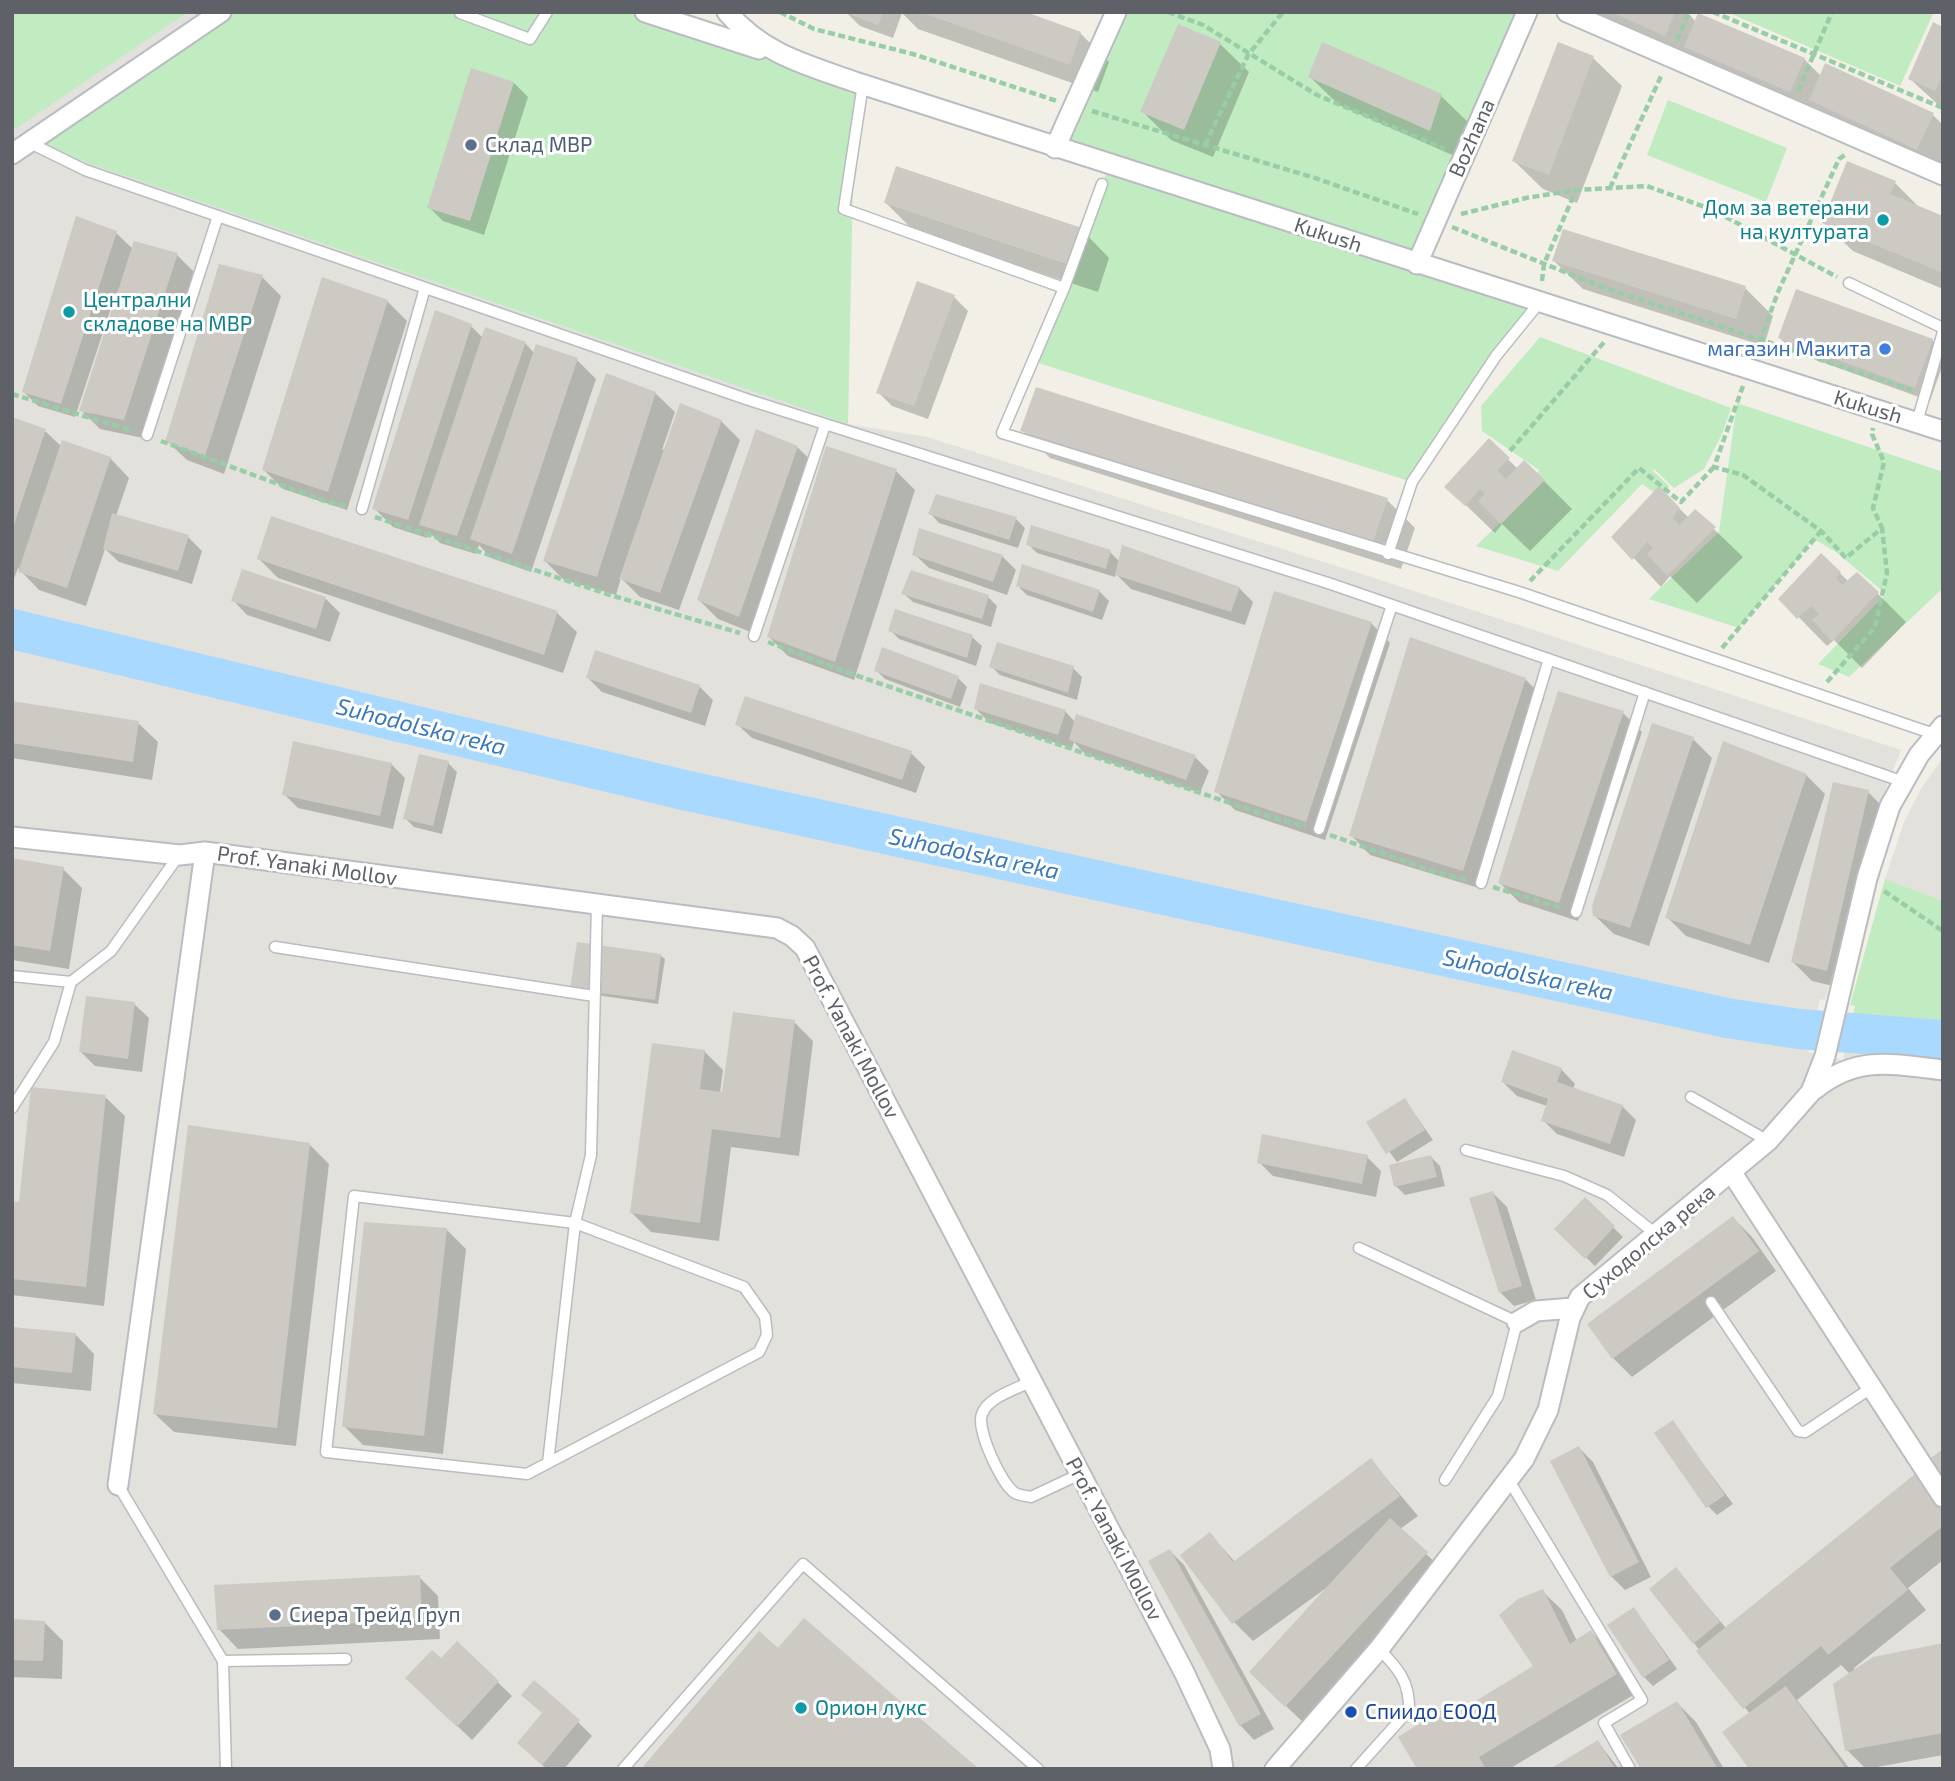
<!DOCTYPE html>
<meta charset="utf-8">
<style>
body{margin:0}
#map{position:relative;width:1955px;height:1781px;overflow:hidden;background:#f1efe6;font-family:"Exo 2",sans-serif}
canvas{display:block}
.frame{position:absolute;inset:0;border:14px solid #5e6268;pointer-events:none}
</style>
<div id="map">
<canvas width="1955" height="1781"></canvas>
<div class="frame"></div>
</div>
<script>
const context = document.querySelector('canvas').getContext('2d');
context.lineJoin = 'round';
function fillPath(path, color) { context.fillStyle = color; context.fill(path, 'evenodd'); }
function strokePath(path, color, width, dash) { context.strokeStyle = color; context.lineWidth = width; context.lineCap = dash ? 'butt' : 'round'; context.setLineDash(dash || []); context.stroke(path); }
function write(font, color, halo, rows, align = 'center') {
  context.font = font + ' "Exo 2",sans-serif'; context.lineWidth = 6; context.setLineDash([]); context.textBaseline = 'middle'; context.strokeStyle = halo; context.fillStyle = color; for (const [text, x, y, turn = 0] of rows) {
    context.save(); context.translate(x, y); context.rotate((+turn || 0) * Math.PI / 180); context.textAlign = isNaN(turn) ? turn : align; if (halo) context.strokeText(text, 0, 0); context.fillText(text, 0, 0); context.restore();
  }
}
fillPath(new Path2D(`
 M12,12H221L31,143L848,424L927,437L1365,575L1901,750L1878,808L1825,1000L1820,999L1808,1052L1843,1060L1846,1046L1943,1055V1769H12Z
 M1943,758V901L1885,879L1904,822L1922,787Z`), '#e2e1db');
fillPath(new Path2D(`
 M12,12H188L12,131Z
 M221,12H645L855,82L848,424L30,143Z
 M1116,12H1527L1417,263L1539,303L1412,482L1032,361L1109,166L1055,148Z
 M1727,12H1929L1933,14L1900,86Z
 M1668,100L1787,148L1766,202L1647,155Z
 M1540,337L1731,408L1722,434L1704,469L1674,488L1654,469L1653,471L1669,486L1663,498L1642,484L1558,571L1476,546L1527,497L1539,470L1482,431L1481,406Z
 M1737,403L1943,472V588L1849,677L1818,664L1886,594L1836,552L1814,539L1739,628L1649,599L1719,532Z
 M1885,879L1943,901V1023L1853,1015L1855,1006L1850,1005Z`), '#c1ebc1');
fillPath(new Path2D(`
 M1853,1015L1943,1023V1055L1846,1046Z`), '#a9d9ff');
fillPath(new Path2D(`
 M846,12H1021L1080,33L1109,62L1098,92L918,29L902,13L893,38L860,26Z
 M1587,12H1687L1696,22L1804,59L1821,76L1933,115L1943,125V176L1839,128L1822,111L1819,119L1715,75L1697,57L1694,63Z
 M1179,26L1220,44L1249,72L1213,157L1171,140L1142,111Z
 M1943,29V109L1910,79Z
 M1559,45L1593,58L1622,86L1577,203L1543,189L1514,161Z
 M1310,77L1441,96L1470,124L1459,158L1339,105Z
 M514,83L528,97L484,235L443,221L429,207Z
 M1895,183L1921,209L1943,218V289L1853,251L1824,223Z
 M886,203L1081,229L1109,258L1098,292L914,231Z
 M116,233L133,249L177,255L196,274L143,438L100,429L81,410L118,297L115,296L75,417L38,406L24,392Z
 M1554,261L1745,288L1773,316L1764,346L1583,289Z
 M262,277L281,296L224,474L187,460L167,441Z
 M954,297L968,311L928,419L892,406L878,392Z
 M387,301L407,321L347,510L283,489L264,470Z
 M471,326L483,338L525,343L534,353L577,360L596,379L531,572L491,558L479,545L476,554L440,543L429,532L427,538L393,527L374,508Z
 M1780,338L1932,340L1943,351V364L1930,401L1794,352Z
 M655,393L675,412L662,450L721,421L740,440L679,610L640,597L621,578L616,595L564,580L545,561Z
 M12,419L45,431L62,447L110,458L129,478L116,516L188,537L202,551L192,584L119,562L105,549L86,606L39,590L18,568L12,584Z
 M1022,430L1387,500L1415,528L1401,569L1050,458Z
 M1489,441L1518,469L1544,481L1572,509L1530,551L1502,524L1495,533L1447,487Z
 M797,447L817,466L758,635L718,619L699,600Z
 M896,471L915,490L854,680L788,656L769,637Z
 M1659,489L1689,518L1695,511L1743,557L1697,603L1670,576L1661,587L1614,537Z
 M930,513L1016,519L1025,528L1018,548L939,523Z
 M272,518L557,613L577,632L563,673L278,578L259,559Z
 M1028,544L1110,552L1120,562L1239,588L1253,602L1245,625L1131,589L1116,574L1115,577L1037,553Z
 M914,554L1002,556L1016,570L1007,595L929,568Z
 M1821,555L1849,582L1877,593L1906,622L1862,668L1834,640L1827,646L1781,599Z
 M243,571L326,599L340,613L330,642L247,615L233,600Z
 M1018,586L1099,591L1109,601L1102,620L1027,595Z
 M903,593L988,597L997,606L991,627L913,602Z
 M1371,623L1390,643L1325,840L1235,810L1216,791Z
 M890,630L972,637L982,646L976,666L899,639Z
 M991,666L1073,668L1082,677L1077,700L1000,675Z
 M876,670L958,678L967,687L960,707L885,679Z
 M588,678L699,686L713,700L705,726L602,692Z
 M1525,679L1544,698L1482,889L1370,855L1351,835Z
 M12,703L138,723L158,742L152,780L12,758Z
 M976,709L1065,711L1075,722L1195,757L1209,771L1200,793L1085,754L1074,742L1072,748L990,723Z
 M1623,713L1642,732L1578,921L1519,902L1500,883Z
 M737,724L911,753L925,767L916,793L752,738Z
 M1653,725L1693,739L1712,758L1649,946L1614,934L1594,915Z
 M448,763L457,772L442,834L414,827L405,818Z
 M391,764L405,778L393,829L298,808L284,794Z
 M1806,775L1825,794L1769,963L1686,936L1667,917Z
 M1868,792L1887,811L1846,989L1812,981L1793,962Z
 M12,860L63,869L82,888L69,969L12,960Z
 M660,955L665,959L658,1004L576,992Z
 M134,1004L149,1018L142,1072L95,1066L81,1052Z
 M794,1022L813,1041L799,1156L731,1147L719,1241L651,1232L632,1213L704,1051L723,1070L720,1093L724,1094Z
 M1561,1069L1575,1084L1573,1089L1622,1106L1636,1120L1624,1157L1557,1134L1543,1120L1547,1106L1517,1096L1503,1082Z
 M105,1097L125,1116L104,1306L12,1295V1203L20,1204Z
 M1405,1100L1433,1140L1397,1162L1368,1123Z
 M310,1145L329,1164L296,1446L174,1432L154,1413Z
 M1367,1157L1381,1171L1376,1197L1273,1176L1259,1162Z
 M1431,1157L1440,1166L1445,1186L1405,1195L1396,1186Z
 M1492,1192L1507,1207L1536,1300L1514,1306L1500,1292Z
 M1585,1200L1623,1237L1595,1266L1557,1229Z
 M1733,1218L1752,1237L1776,1271L1632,1377L1613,1358Z
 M447,1230L466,1249L443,1454L363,1445L344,1426Z
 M12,1328L75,1334L94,1354L91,1391L12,1383Z
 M1672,1422L1733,1504L1717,1515L1708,1506Z
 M1579,1448L1593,1462L1651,1577L1625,1590L1611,1576Z
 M1371,1460L1418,1516L1400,1529L1445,1572L1305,1724L1270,1691L1333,1583L1253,1641L1234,1622L1210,1534L1236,1563Z
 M1934,1496L1943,1506V1560L1908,1588L1926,1610L1854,1668L1855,1671L1943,1645V1755L1866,1769L1847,1750L1850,1674L1841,1665L1797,1700L1850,1769H1751L1750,1714L1694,1643L1676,1570L1726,1628Z
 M1170,1551L1184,1565L1274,1729L1254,1740L1240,1725Z
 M419,1577L438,1596L440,1639L238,1649L219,1629Z
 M1542,1591L1562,1610L1577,1641L1591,1632L1610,1651L1635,1694L1509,1769H1419L1448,1709L1455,1716L1536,1667Z
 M1634,1609L1677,1669L1653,1686L1644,1677Z
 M12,1621L44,1622L63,1641L62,1679L12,1677Z
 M457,1643L512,1696L472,1740L422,1692L441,1660Z
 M1677,1703L1696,1722L1724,1769H1643Z
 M544,1714L578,1722L592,1736L564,1769H547L533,1757Z
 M1598,1742L1619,1769H1553Z`), '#0003');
strokePath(new Path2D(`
 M12,629L684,790L1727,1018L1799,1029L1943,1040`), '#a9d9ff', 40);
fillPath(new Path2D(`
 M844,12H883L878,25Z
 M920,12H1026L1081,32L1070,65Z
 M1611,12H1675L1665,36Z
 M1698,13L1805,58L1790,92L1684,47Z
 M1933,22L1943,27V73L1935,91L1908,79Z
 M1178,24L1221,42L1184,130L1140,112Z
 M1322,42L1442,94L1430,131L1308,77Z
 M1558,42L1594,56L1549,175L1512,161Z
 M1825,63L1934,113L1917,150L1809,100Z
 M471,68L514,82L470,221L427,208Z
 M1847,161L1896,181L1890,194L1943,216V273L1822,223Z
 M896,166L1082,228L1069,265L884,203Z
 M76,216L117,231L61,404L22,392Z
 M1563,229L1746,286L1736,319L1552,261Z
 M134,241L178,253L124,420L79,411Z
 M219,264L263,275L205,456L165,442Z
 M322,277L388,300L328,492L262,470Z
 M917,281L955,295L914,406L876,393Z
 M1796,289L1933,339L1915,388L1778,338Z
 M435,310L472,324L408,520L372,509Z
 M485,327L526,342L457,536L419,525Z
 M536,344L578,358L512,554L470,539Z
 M606,373L656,392L597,577L543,561Z
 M1036,387L1388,498L1373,542L1020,431Z
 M680,403L722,420L660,593L619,579Z
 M12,417L46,429L13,528H12Z
 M756,429L798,446L739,617L697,600Z
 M1489,438L1510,458L1497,470L1506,479L1524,460L1545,480L1501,524L1478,501L1485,494L1480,489L1465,506L1444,487Z
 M62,440L111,457L67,588L18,572Z
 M826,446L897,469L835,662L767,637Z
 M1659,486L1680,508L1672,518L1680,525L1695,509L1716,527L1667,576L1647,554L1653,548L1647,542L1632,560L1611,537Z
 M936,494L1017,517L1009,540L928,514Z
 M112,513L189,535L178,571L103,549Z
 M271,516L558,611L544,655L257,559Z
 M1031,525L1111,550L1106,569L1026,545Z
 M919,528L1003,555L993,582L912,555Z
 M1122,545L1240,587L1231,612L1115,575Z
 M1821,553L1841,572L1836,578L1842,585L1857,572L1879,592L1832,641L1812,620L1819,614L1811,606L1797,619L1778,599Z
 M1022,564L1100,590L1093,612L1016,586Z
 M242,569L326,597L316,629L231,601Z
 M911,570L989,595L982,619L901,594Z
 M1274,591L1372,622L1306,822L1214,792Z
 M895,609L973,635L967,658L888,631Z
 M1410,637L1526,678L1463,871L1349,836Z
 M997,642L1074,666L1068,693L989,667Z
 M882,647L959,676L951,699L874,671Z
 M595,650L700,685L691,713L586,678Z
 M980,683L1066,710L1058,735L974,709Z
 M1558,691L1624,711L1559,903L1498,883Z
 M745,696L912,751L902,780L735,725Z
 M12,701L139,721L133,762L12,743Z
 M1076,714L1196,755L1186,780L1069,740Z
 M1652,723L1694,737L1630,928L1593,916L1592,906Z
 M293,741L392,763L380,816L282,795Z
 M1723,741L1807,774L1750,945L1665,918Z
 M419,754L449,761L433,826L403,819Z
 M1833,782L1869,790L1827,971L1791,962Z
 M12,858L64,867L50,951L12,945Z
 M577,942L661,954L655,1000L570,989Z
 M86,996L135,1002L128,1059L79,1052Z
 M733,1012L795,1020L780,1138L712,1129L700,1223L630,1213L652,1043L705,1050L700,1089L722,1092Z
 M1512,1050L1562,1068L1557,1082L1623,1105L1610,1144L1541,1121L1548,1099L1501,1082Z
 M31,1087L106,1095L86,1287L12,1279V1201L19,1202Z
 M1405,1098L1425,1130L1386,1154L1366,1122Z
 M188,1125L310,1143L277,1428L153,1414Z
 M1262,1134L1368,1155L1362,1184L1257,1163Z
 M1431,1155L1437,1177L1394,1187L1389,1165Z
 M1493,1191L1522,1286L1499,1293L1469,1198Z
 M1585,1197L1615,1226L1585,1259L1554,1229Z
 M1733,1216L1759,1251L1612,1359L1587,1324Z
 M364,1222L447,1228L424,1436L342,1427Z
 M12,1327L76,1333L72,1373L12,1367Z
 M1673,1420L1725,1495L1706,1508L1654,1433Z
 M1579,1446L1639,1562L1610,1577L1550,1461Z
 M1943,1449V1480L1928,1460Z
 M1371,1458L1400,1496L1232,1624L1180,1555L1210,1532L1233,1562Z
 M1915,1474L1943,1508V1526L1890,1568L1908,1590L1828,1655L1821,1646L1743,1709L1696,1651Z
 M1390,1518L1428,1552L1285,1707L1249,1672Z
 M1170,1549L1261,1714L1239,1726L1148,1561Z
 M1676,1567L1720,1622L1693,1644L1649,1589Z
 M420,1575L422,1620L217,1630L214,1585Z
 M1543,1589L1570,1644L1591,1630L1617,1674L1479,1757L1486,1769H1417L1398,1737L1448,1706L1453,1715L1533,1666L1499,1615L1518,1599Z
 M1634,1607L1669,1660L1643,1678L1607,1625Z
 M804,1618L979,1769H641L759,1631L778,1648Z
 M12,1619L45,1621L43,1661L12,1660Z
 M457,1641L499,1681L457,1727L405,1678L432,1650L441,1658Z
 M1943,1643V1733L1845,1751L1833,1684L1873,1657Z
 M534,1680L580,1720L542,1765L517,1743L542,1713L521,1695Z
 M1786,1686L1846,1769H1749L1722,1732Z
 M1677,1701L1718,1769H1641L1620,1735Z
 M1598,1740L1615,1769H1550Z`), '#cdcac3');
const service = new Path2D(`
 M460,13L530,39L547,12
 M863,84L844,209L1064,288
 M30,143L85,170L749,400L1328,583L1904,782
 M1102,184L1064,288L1002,433L1519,592L1934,734
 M1849,283L1943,328
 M1917,422L1943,332
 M147,435L218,216
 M362,509L425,288
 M1388,554L1412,482L1496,356L1539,303
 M754,636L825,425
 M1319,829L1392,605
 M1481,883L1549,659
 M1576,912L1645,692
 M275,947L594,996
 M12,976L71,982
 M1691,1097L1768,1141
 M12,1108L54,1042L71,982L111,951L179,855
 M1466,1150L1564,1176L1607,1195L1657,1235
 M1359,1248L1517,1322L1498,1396L1445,1480
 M1711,1302L1798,1431L1805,1432L1871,1388
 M1032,1381C1017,1389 988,1397 982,1414C976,1429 1001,1484 1015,1493C1019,1495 1026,1496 1031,1497L1080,1474
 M548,1463L575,1223L744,1287L765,1317L767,1335L759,1352L527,1474L326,1452L354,1196L575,1223L591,1155L597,904
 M1510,1482L1642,1700L1604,1723L1630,1769
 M118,1485L223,1661
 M226,1769L223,1661L346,1659
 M623,1769L803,1564L1038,1769
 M1356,1769L1409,1710C1410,1682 1398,1668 1379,1649`);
const minor = new Path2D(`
 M645,12L759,49
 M727,12C763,54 804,64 855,82L1943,431
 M1567,12L1943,175
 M1055,148L1116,12
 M12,154L221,12
 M1417,264L1527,12
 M12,837L180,855L205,852L777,928L792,936L805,948L1184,1672L1220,1749L1223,1769
 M1815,1089C1857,1055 1892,1064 1943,1070
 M1732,1173L1943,1497
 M1517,1322L1536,1311L1573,1308
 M118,1485L205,852
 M1275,1769L1379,1649L1524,1459L1548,1410L1570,1318L1580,1297L1768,1141L1811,1092L1825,1056L1867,878L1890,806L1919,755L1943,726`);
strokePath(service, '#b9bcc1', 13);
strokePath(minor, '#b9bcc1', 23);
strokePath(new Path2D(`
 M780,12L814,29L913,54L1057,101
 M1168,12L1203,25L1317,95L1445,149
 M1713,12L1943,108
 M1677,40L1689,12
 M1798,91L1832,12
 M1092,111L1312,177L1418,214
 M1205,145L1248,55L1283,12
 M1610,188L1662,74
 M1461,214L1526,198L1576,190L1647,186L1713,210L1837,277
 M1452,227L1605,288L1912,390
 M1542,281L1544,264L1576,190
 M1756,352L1778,292L1839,159L1846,154
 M1743,386L1714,467L1743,475L1821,531L1846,558L1882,528L1873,508L1884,462L1872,434L1873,428
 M12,394L133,431
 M161,441L327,502L347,506
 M1510,451L1605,341
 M375,517L610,595L740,633
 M1530,581L1639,468L1681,502L1714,467
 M768,642L852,674L1277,819L1306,826
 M1722,648L1821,531
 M1827,682L1875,627L1887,573L1882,528
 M1330,835L1435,872L1468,880
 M1493,887L1562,908
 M1884,891L1943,931`), '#98cda8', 4.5, [7, 3.5]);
strokePath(service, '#fff', 10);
strokePath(minor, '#fff', 19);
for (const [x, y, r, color] of [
 [471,145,7,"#5c6f8a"],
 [1883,220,7,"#0f9aa8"],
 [69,312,7,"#0f9aa8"],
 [1885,349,7,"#3f7fe0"],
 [275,1615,7,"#5c6f8a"],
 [801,1708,7,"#0f9aa8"],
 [1351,1712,7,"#1a4fb4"]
]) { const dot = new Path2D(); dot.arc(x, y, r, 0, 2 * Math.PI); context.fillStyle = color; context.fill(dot); strokePath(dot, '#fff', 2.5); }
write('21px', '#5e6268', '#fff', [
 ["Bozhana",1472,138,-66],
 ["Kukush",1328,235,18],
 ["Kukush",1868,407,17],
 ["Prof. Yanaki Mollov",307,866,8],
 ["Prof. Yanaki Mollov",851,1037,62],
 ["Суходолска река",1649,1242,-40],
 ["Prof. Yanaki Mollov",1114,1539,62]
]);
write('21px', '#4e5e75', '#fff', [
 ["Склад МВР",485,145],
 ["Сиера Трейд Груп",289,1615]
], 'left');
write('21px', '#0d838f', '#fff', [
 ["Дом за ветерани",1869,208,"right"],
 ["на културата",1869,232,"right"],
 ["Централни",83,300],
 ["складове на МВР",83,324],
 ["Орион лукс",815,1708]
], 'left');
write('21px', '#366cbe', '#fff', [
 ["магазин Макита",1871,349]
], 'right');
write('21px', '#164399', '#fff', [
 ["Спиидо ЕООД",1365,1712]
], 'left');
write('italic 23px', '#3978bd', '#fff', [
 ["Suhodolska reka",421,727,14],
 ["Suhodolska reka",974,854,12],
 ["Suhodolska reka",1528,975,12]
]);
</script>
